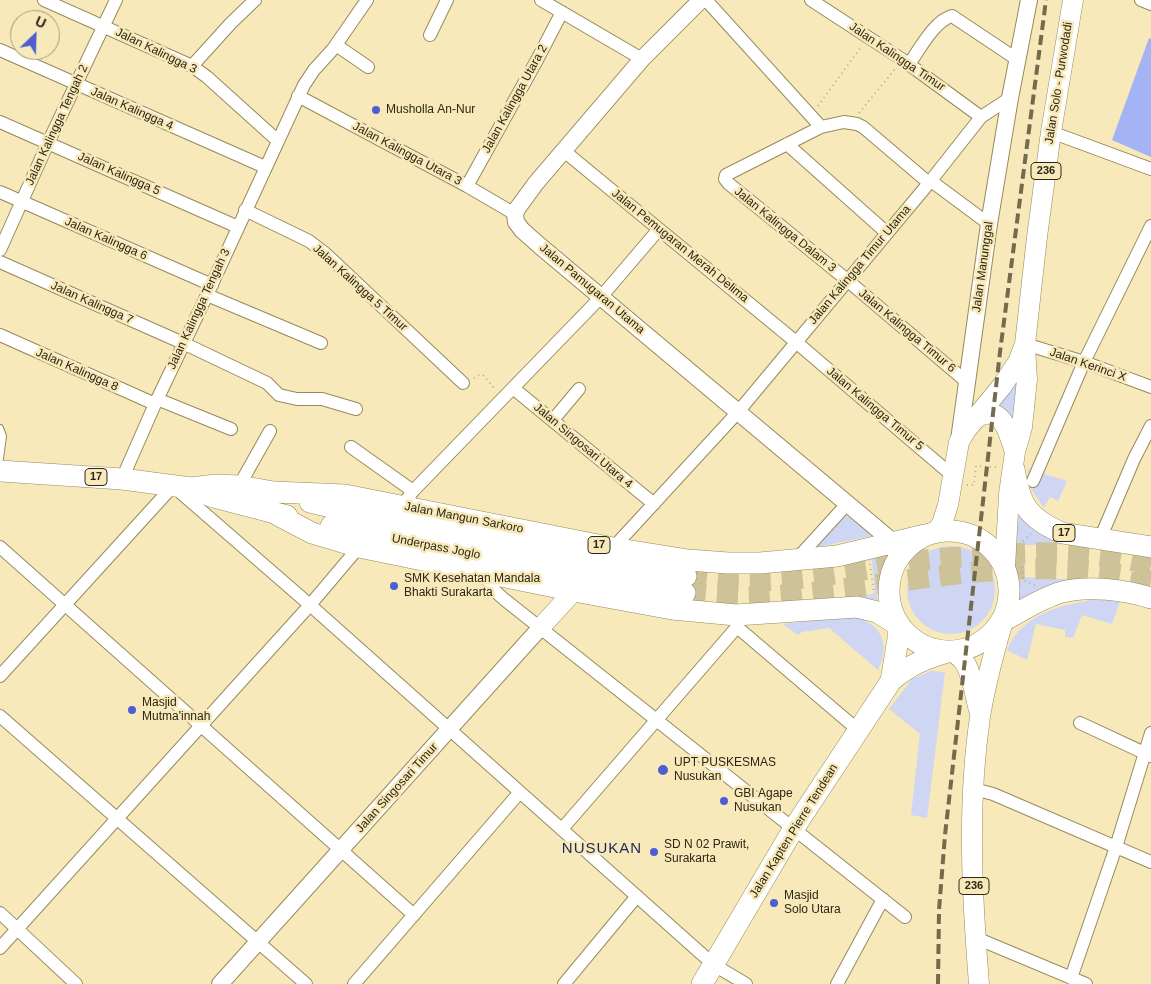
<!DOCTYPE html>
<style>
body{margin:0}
#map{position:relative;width:1151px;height:984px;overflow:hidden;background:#f7e9b9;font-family:Arial,sans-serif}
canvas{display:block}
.north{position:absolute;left:10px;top:10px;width:50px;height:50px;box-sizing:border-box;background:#f7e9b9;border:1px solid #a69b77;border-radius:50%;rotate:24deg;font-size:14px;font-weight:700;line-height:20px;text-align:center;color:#2c2614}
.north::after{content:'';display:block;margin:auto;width:18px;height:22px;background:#4e5dd2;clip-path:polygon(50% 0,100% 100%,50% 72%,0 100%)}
</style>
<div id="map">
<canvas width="1151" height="984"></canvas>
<div class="north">U</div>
</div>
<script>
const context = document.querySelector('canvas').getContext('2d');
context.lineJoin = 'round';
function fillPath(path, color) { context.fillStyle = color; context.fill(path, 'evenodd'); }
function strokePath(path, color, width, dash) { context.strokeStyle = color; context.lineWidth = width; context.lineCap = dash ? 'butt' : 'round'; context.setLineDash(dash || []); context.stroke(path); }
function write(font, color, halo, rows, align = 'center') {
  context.font = font + ' Arial,sans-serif'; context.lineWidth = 5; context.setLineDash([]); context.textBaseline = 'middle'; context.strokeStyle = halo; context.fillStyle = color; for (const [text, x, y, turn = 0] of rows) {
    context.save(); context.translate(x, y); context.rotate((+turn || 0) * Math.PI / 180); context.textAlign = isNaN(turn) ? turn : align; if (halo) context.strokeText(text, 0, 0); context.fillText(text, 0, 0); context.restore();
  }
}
fillPath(new Path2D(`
 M1020,376L1016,419H1012L998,404Z
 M1028,469L1067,481L1058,501L1050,497L1044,508L1030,487Z
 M1020,515L1073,544L1024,545L1025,577L1098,581L1021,602C1013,591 1016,536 1016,520Z
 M845,516C856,519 865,526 871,536L813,548L837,521Z
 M907 590a44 44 0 1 1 88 0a44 44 0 1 1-88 0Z
 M888,552C878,568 878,582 877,600L873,604L848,597L875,594L872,560L845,563Z
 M1099,599L1120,602L1112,624L1082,615L1073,638L1065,637V630L1036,624L1027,660L1007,650C1022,613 1064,604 1099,599Z
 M857,617C883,627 890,644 878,670L829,628L802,632L798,635L783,624L836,618Z
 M931,671L945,672L927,818L911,815L920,734L889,709L912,679Z`), '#ced6f4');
fillPath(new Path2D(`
 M1149,38L1151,39V157L1112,140Z`), '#a3b3f4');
strokePath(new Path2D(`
 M686,576C706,578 727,581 747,581C807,581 866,569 924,560C942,558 960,557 977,556C1036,551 1094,550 1151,565
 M685,593C706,594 729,598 750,597C883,592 1018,548 1151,581`), '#cec298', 21, [21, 11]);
const service = new Path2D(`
 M0,428L3,436L0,459`);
const minor = new Path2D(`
 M44,0L192,66L207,77L278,141
 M541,0L642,59
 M706,0L821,127
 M811,0L903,60L981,117
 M1141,0L1151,4
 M430,35L447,0
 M336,45L368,67
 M0,50L265,167
 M909,64C920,49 934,21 952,16L1018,60
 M192,66L231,23L255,0
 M298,96L467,186L515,214
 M0,122L238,227
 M1051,132L1151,169
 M787,144L887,233
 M564,151L796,342L954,477
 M931,181L989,224
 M929,183L863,127L857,124L844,122L821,127L726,175L725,179L728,183L847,280L968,383
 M467,186L537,60L562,12
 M0,192L212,285
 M245,210L309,241L326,254L463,383
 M0,250L48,143L116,0
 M0,262L183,343L267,383L279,395L297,399H322L356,409
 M207,295L321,343
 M0,335L155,404
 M1025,344L1084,362L1151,387
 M513,388L654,504
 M157,399L231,429
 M553,420L579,389
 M351,447L413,491
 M122,479L155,404L207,295L304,85L314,70L333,49L367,0
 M1033,481L1084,362L1151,226
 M239,486L270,431
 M402,506L413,491L601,297L659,229
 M1100,539L1134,459L1151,426
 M0,547L414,915
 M613,548L738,412L929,183L981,117L1010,98
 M795,561L847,504
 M488,574C487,586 496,592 505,600L905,917
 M736,620L737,627L858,730
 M0,676L173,486L310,605L714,965L746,984
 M0,716L306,984
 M1080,723L1151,756
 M974,789L993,794L1151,862
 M562,829L737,627
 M0,913L76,984
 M976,938L1086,984
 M0,948L310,605L359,547
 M1071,978L1116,847L1151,733
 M354,984L520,792
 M564,984L637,896
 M837,984L883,899`);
const tertiary = new Path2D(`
 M701,0L642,59L536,183L517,209L515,214L516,222L522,230L540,246L893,542
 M959,440L989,224L1010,98L1029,0
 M220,984L540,628`);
const secondary = new Path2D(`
 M540,628L574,591`);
const primary = new Path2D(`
 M975,419C978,417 982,414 986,414C1005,411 1010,438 1015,452
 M936,532L942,524L948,505L959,442L966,430L1002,386L1018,362L1025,344L1037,237L1051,132L1073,0
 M1005,567L1009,494L1015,452L1022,427L1027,379L1025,348
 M951,651C955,653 959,656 962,659C972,670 975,696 979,710
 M979,984C972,896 967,805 980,717C985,685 994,652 1003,621`);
const trunk = new Path2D(`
 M1014,469C1020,504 1027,518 1062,533L1151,547
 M0,471L122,479L191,488L216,485L239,486L274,492L345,495L613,548L688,560L728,563H760L837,556L925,535
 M200,492L214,497L287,516
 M310,502L389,521L553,554L686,576
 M272,512L312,533L359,547L574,591L672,609L736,615L857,607L877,612L898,625
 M331,526L617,581L685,593
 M889 591a60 60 0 1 1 120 0a60 60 0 1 1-120 0Z
 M1003,621C1022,611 1041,598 1062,592C1089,585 1125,590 1151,598
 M891,681L898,639V625
 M702,984L794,828L891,681C910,664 927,658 951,651`);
strokePath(service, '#978a5d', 8);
strokePath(minor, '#978a5d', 14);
strokePath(tertiary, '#978a5d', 18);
strokePath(secondary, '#978a5d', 20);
strokePath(primary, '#978a5d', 21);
strokePath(trunk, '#978a5d', 22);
strokePath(new Path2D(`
 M818,106L861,47
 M859,113L896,68
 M474,378L479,375H483L495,389
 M967,485H974L976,466L996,467
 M1023,541L1031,534
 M870,564L874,594
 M1022,567L1023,580L1035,585`), '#b7ac85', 2, [1, 4]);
strokePath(service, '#fff', 6);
strokePath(minor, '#fff', 12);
strokePath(tertiary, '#fff', 16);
strokePath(secondary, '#fff', 19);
strokePath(primary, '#fff', 20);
strokePath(trunk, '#fff', 21);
strokePath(new Path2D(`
 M938,984L939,910L945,835L1000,352L1046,0`), '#746b4f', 4, [10, 5]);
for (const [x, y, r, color] of [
 [376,110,5,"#4e5dd2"],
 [394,586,5,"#4e5dd2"],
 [132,710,5,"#4e5dd2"],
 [663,770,6,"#4e5dd2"],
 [724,801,5,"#4e5dd2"],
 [654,852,5,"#4e5dd2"],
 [774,903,5,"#4e5dd2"]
]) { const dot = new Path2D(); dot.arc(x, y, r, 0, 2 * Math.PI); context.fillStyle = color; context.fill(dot); strokePath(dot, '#f7e9b9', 2); }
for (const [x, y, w] of [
 [1046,171,30],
 [96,477,22],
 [1064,533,22],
 [599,545,22],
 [974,886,30]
]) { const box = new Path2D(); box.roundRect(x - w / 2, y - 8.5, w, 17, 4); context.fillStyle = '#f7e9b9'; context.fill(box); strokePath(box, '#2c2614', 1); }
write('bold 11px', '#2c2614', null, [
 ["236",1046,171],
 ["17",96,477],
 ["17",1064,533],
 ["17",599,545],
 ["236",974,886]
]);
write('12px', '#2c2614', '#f7e9b9', [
 ["Jalan Kalingga 3",156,51,26],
 ["Jalan Kalingga Timur",897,57,34],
 ["Jalan Solo - Purwodadi",1059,83,-81],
 ["Jalan Kalingga Utara 2",515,99,-61],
 ["Jalan Kalingga 4",132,109,24],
 ["Jalan Kalingga Tengah 2",57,125,-65],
 ["Jalan Kalingga Utara 3",407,154,28],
 ["Jalan Kalingga 5",119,174,24],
 ["Jalan Kalingga Dalam 3",785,230,39],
 ["Jalan Kalingga 6",106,239,24],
 ["Jalan Pemugaran Merah Delima",680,246,39],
 ["Jalan Kalingga Timur Utama",860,265,-50],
 ["Jalan Manunggal",983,267,-82],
 ["Jalan Kalingga 5 Timur",360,288,42],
 ["Jalan Pamugaran Utama",592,289,40],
 ["Jalan Kalingga 7",92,303,24],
 ["Jalan Kalingga Tengah 3",199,309,-65],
 ["Jalan Kalingga Timur 6",907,331,40],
 ["Jalan Kerinci X",1088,365,19],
 ["Jalan Kalingga 8",77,370,24],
 ["Jalan Kalingga Timur 5",875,409,40],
 ["Jalan Singosari Utara 4",583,446,40],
 ["Jalan Mangun Sarkoro",464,518,11],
 ["Underpass Joglo",436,547,11],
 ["Jalan Singosari Timur",397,788,-48],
 ["Jalan Kapten Pierre Tendean",794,831,-58]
]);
write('12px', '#2c2614', '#f7e9b9', [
 ["Musholla An-Nur",386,110],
 ["SMK Kesehatan Mandala",404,579],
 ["Bhakti Surakarta",404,593],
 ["Masjid",142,703],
 ["Mutma'innah",142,717],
 ["UPT PUSKESMAS",674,763],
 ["Nusukan",674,777],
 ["GBI Agape",734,794],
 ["Nusukan",734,808],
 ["SD N 02 Prawit,",664,845],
 ["Surakarta",664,859],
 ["Masjid",784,896],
 ["Solo Utara",784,910]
], 'left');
context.letterSpacing = '1px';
write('15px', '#1f265e', '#f7e9b9', [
 ["NUSUKAN",602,849]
]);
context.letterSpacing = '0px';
</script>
